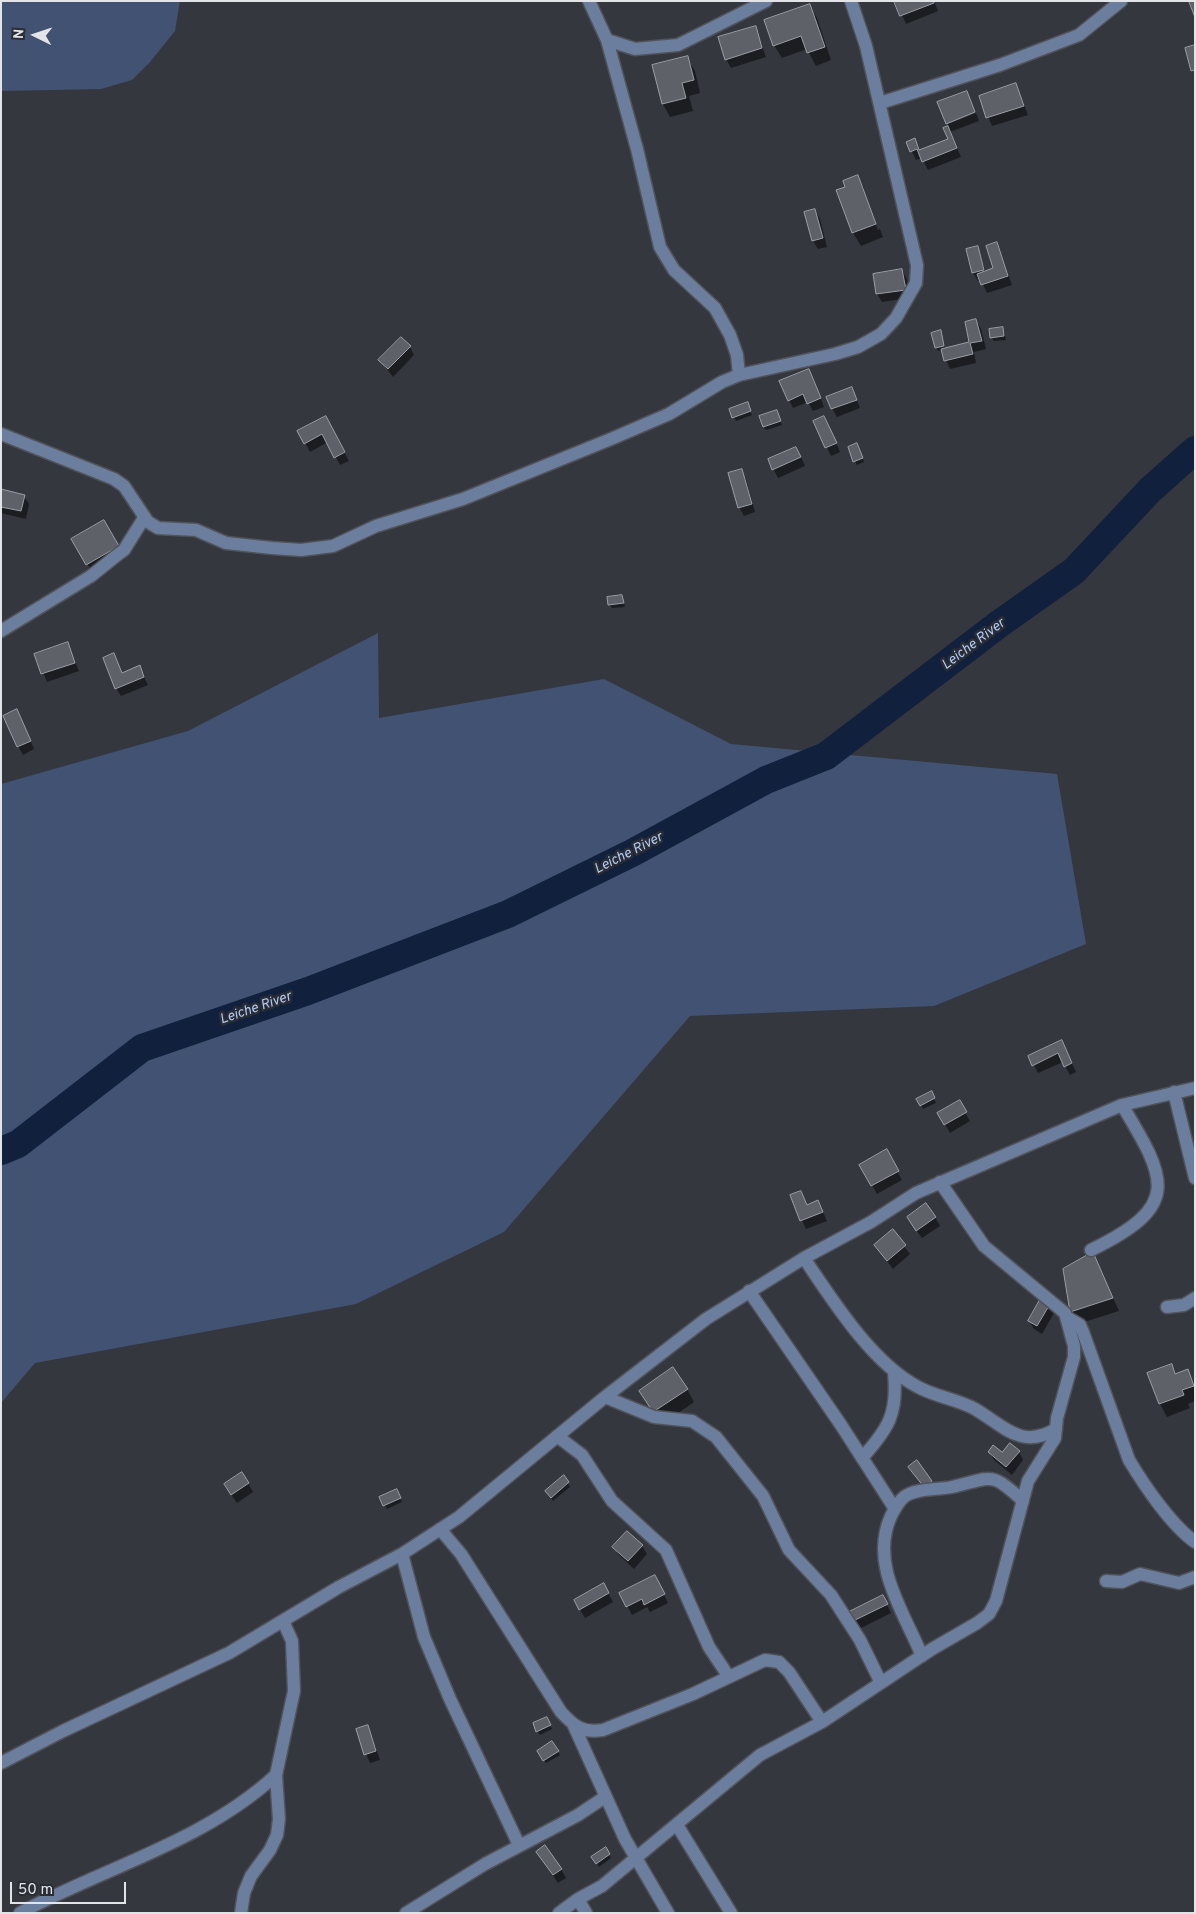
<!DOCTYPE html>
<style>
body{margin:0}
#map{position:relative;width:1196px;height:1914px;overflow:hidden;background:#34373e;font-family:Overpass,sans-serif}
canvas{display:block}
.frame{position:absolute;inset:0;border:2px solid #e2e4e8;pointer-events:none}
.north{position:absolute;left:10px;top:10px;width:50px;height:50px;-webkit-text-stroke:4px #2a2d33;paint-order:stroke;rotate:274deg;font-size:14px;font-weight:700;line-height:20px;text-align:center;color:#e2e4e8}
.north::after{content:'';display:block;margin:auto;width:18px;height:22px;background:#e2e4e8;clip-path:polygon(50% 0,100% 100%,50% 72%,0 100%)}
.scale{position:absolute;left:10px;top:1882px;width:116px;height:22px;box-sizing:border-box;border:2px solid #e2e4e8;border-top:0;padding-left:6px;font-size:15px;line-height:18px;white-space:nowrap;color:#e2e4e8;-webkit-text-stroke:4px #2a2d33;paint-order:stroke}
</style>
<div id="map">
<canvas width="1196" height="1914"></canvas>
<div class="frame"></div>
<div class="north">N</div>
<div class="scale">50 m</div>
</div>
<script>
const context = document.querySelector('canvas').getContext('2d');
context.lineJoin = 'round';
function fillPath(path, color) { context.fillStyle = color; context.fill(path, 'evenodd'); }
function strokePath(path, color, width, dash) { context.strokeStyle = color; context.lineWidth = width; context.lineCap = dash ? 'butt' : 'round'; context.setLineDash(dash || []); context.stroke(path); }
function write(font, color, halo, rows, align = 'center') {
  context.font = font + ' Overpass,sans-serif'; context.lineWidth = 5; context.setLineDash([]); context.textBaseline = 'middle'; context.strokeStyle = halo; context.fillStyle = color; for (const [text, x, y, turn = 0] of rows) {
    context.save(); context.translate(x, y); context.rotate((+turn || 0) * Math.PI / 180); context.textAlign = isNaN(turn) ? turn : align; if (halo) context.strokeText(text, 0, 0); context.fillText(text, 0, 0); context.restore();
  }
}
fillPath(new Path2D(`
 M1,1H180L175,31L150,62L132,80L101,89L1,91Z
 M378,633L379,718L604,679L731,744L1057,774L1086,944L934,1006L690,1016L504,1232L356,1304L35,1363L1,1403V784L188,731Z`), '#425272');
fillPath(new Path2D(`
 M896,1H934L938,11L906,24Z
 M809,5L817,18L831,60L816,66L807,49L782,58L774,45Z
 M755,27L766,57L731,68L726,59Z
 M687,58L695,71L700,93L689,96L693,111L670,117L663,104L654,66Z
 M1016,85L1028,115L992,126L980,96Z
 M976,113L979,121L950,132L961,157L928,170L922,158L916,160L908,143L914,140L920,151L949,139L945,128L949,127L948,124Z
 M857,176L864,188H861L878,230L880,229L883,237L861,246L853,233L837,191L847,187Z
 M815,210L820,219L827,247L818,249L813,241Z
 M996,243L1012,285L987,293L981,280L978,281L973,273L967,250L977,248L986,272L995,269Z
 M902,270L907,279L910,298L882,302L877,294L874,275Z
 M976,320L981,329L986,349L974,352L976,363L950,369L942,350L938,351L936,347L940,332L945,349L971,343L966,323Z
 M1003,328L1006,340L994,341L991,337Z
 M410,347L414,355L393,377L380,360Z
 M813,378L824,407L813,411L808,402L793,408L789,400Z
 M852,389L860,408L837,417L832,408Z
 M749,408L752,415L736,421L731,410Z
 M777,411L782,425L766,430L764,427Z
 M815,422L829,426L840,452L831,456Z
 M330,426L349,461L340,465L328,442L310,452L299,431Z
 M859,448L864,462L857,465L855,461Z
 M801,457L805,466L778,478L769,460Z
 M741,471L746,479L755,512L744,516L739,507Z
 M1,491L24,496L29,504L26,519L1,513Z
 M104,521L125,559L95,577L73,539Z
 M622,596L625,607L612,608L610,605Z
 M67,643L79,671L47,682L36,654Z
 M114,655L123,674L139,667L148,685L121,696L116,688Z
 M21,719L34,749L23,755L18,746Z
 M1066,1050L1076,1072L1070,1075L1063,1062L1038,1073L1030,1057Z
 M931,1093L936,1103L923,1109L918,1099Z
 M959,1102L970,1121L950,1133L939,1114Z
 M886,1151L902,1180L877,1194L861,1165Z
 M800,1192L807,1206L822,1210L827,1221L806,1229L791,1196Z
 M935,1217L940,1226L922,1238L913,1226Z
 M892,1231L910,1254L893,1269L875,1245Z
 M1093,1254L1119,1311L1078,1324L1071,1311Z
 M1049,1305L1054,1313L1042,1334L1034,1329L1029,1321Z
 M1171,1366L1176,1374L1187,1371L1195,1384V1401L1188,1404L1190,1408L1167,1417L1160,1404Z
 M687,1389L694,1402L661,1425L640,1391Z
 M989,1452L1002,1454L1019,1452L1023,1460L1012,1475L994,1460Z
 M564,1477L570,1487L553,1501L549,1495Z
 M248,1483L253,1492L237,1503L230,1493Z
 M398,1494L402,1502L387,1509L385,1505Z
 M642,1546L647,1554L634,1569L619,1555L614,1547Z
 M603,1584L613,1602L585,1618L575,1601Z
 M659,1584L668,1603L650,1612L647,1607L632,1615L621,1594Z
 M883,1597L891,1613L859,1629L854,1620Z
 M548,1722L552,1729L540,1735L537,1731Z
 M368,1727L380,1760L370,1763L366,1754Z
 M552,1743L560,1755L546,1763L539,1751Z
 M605,1849L611,1858L599,1867L593,1857Z
 M543,1861L561,1869L566,1878L558,1883Z`), '#0007');
strokePath(new Path2D(`
 M1,1151L18,1144L142,1048L308,991L508,914L632,853L766,780L826,756L999,624L1074,571L1150,490L1195,450`), '#11203d', 28);
const building = new Path2D(`
 M894,1H934V3L900,16Z
 M1189,1H1195V17Z
 M810,4L825,47L807,53L801,36L773,46L764,20Z
 M756,26L762,48L725,60L718,37Z
 M1195,45V70L1191,71L1185,48Z
 M688,56L694,80L682,83L686,98L662,104L652,65Z
 M1016,83L1024,106L986,118L979,96Z
 M967,91L975,112L946,124L937,102Z
 M948,126L957,148L922,162L917,149L910,152L906,142L915,138L919,150L948,139L943,128Z
 M858,175L876,224L852,233L836,190L845,187L843,181Z
 M815,209L823,238L812,241L804,212Z
 M997,242L1008,276L981,285L977,274L993,268L986,246Z
 M978,246L984,270L972,273L966,249Z
 M902,269L906,290L876,294L873,274Z
 M976,319L982,341L970,343L973,354L944,361L941,349L969,342L965,322Z
 M1003,327L1004,336L990,338L989,329Z
 M941,330L944,346L935,348L931,333Z
 M401,337L411,346L388,369L378,360Z
 M809,369L821,398L807,404L803,394L788,401L779,381Z
 M852,387L857,400L831,409L826,397Z
 M748,402L751,411L732,418L729,409Z
 M777,410L781,421L763,427L759,416Z
 M326,416L345,452L334,458L322,434L304,444L297,431Z
 M824,416L837,443L825,448L813,421Z
 M857,443L863,458L853,462L848,447Z
 M796,447L801,457L772,470L768,459Z
 M742,469L752,504L738,508L728,473Z
 M1,489L25,495L21,511L1,507Z
 M104,520L119,546L86,565L71,539Z
 M622,595L624,603L608,605L607,597Z
 M68,642L75,663L41,674L34,654Z
 M114,653L122,673L140,665L144,677L115,689L103,658Z
 M17,709L31,741L17,747L3,716Z
 M1062,1040L1072,1063L1064,1067L1058,1053L1032,1066L1028,1056Z
 M932,1091L935,1098L920,1106L916,1099Z
 M960,1100L967,1112L944,1125L937,1113Z
 M887,1149L899,1171L871,1186L859,1165Z
 M801,1191L807,1205L818,1200L823,1212L800,1221L790,1195Z
 M926,1203L936,1217L916,1231L907,1217Z
 M893,1229L906,1245L887,1261L874,1245Z
 M1093,1252L1113,1298L1070,1312L1063,1269Z
 M1041,1298L1050,1304L1037,1326L1028,1321Z
 M1172,1364L1175,1374L1188,1369L1194,1386L1182,1390L1184,1395L1159,1404L1147,1373Z
 M673,1367L688,1389L653,1412L639,1391Z
 M1010,1443L1020,1451L1006,1467L988,1452L993,1445L1002,1452Z
 M917,1460L932,1481L924,1487L908,1467Z
 M242,1472L249,1483L231,1495L224,1484Z
 M564,1475L569,1482L551,1498L545,1491Z
 M397,1489L401,1498L383,1506L379,1497Z
 M627,1531L643,1545L628,1561L612,1547Z
 M655,1575L665,1594L644,1605L642,1599L626,1607L619,1593Z
 M604,1583L609,1593L579,1610L574,1600Z
 M883,1595L888,1604L853,1621L849,1612Z
 M547,1717L551,1725L536,1732L533,1723Z
 M368,1725L376,1751L364,1755L356,1729Z
 M552,1741L559,1751L543,1761L537,1751Z
 M545,1845L562,1869L553,1875L536,1852Z
 M606,1847L610,1854L596,1864L591,1857Z`);
fillPath(building, '#5e6268');
strokePath(building, '#9a9ea6', 1);
const minor = new Path2D(`
 M589,1L607,40L637,149L660,247L674,270L715,308L730,335L737,355L739,375
 M607,40L635,49L678,45L766,1
 M880,103L1000,65L1079,35L1121,1
 M1,434L114,479L124,486L148,522L158,528L196,530L226,543L272,548L301,550L333,546L376,526L463,499L611,439L669,414L722,382L739,375L835,354L858,347L881,334L896,318L916,283L917,265L866,46L851,1
 M1,631L91,576L116,556L124,550L144,518
 M1174,1092L1195,1178
 M1091,1250C1181,1206 1168,1181 1122,1105
 M804,1258C833,1301 872,1363 918,1387C936,1397 957,1399 975,1409C1004,1426 1021,1450 1056,1429
 M749,1291L841,1425L895,1509
 M1167,1307L1184,1305L1195,1298
 M1068,1318L1080,1325L1083,1332L1129,1460C1144,1485 1171,1525 1195,1542
 M605,1397L654,1417L692,1421L716,1437L763,1496L789,1550L831,1595L860,1640L881,1683
 M557,1436L582,1455L612,1501L666,1550L709,1647L729,1677
 M862,1458C889,1428 898,1413 894,1373
 M440,1529L461,1554L561,1712C575,1727 582,1733 603,1730L693,1694L765,1660L779,1662L789,1672L822,1722
 M402,1554L424,1637L450,1699L519,1845
 M1106,1581L1122,1582L1140,1574L1179,1583L1195,1577
 M922,1656C904,1612 869,1564 891,1516C894,1510 898,1502 904,1497C915,1488 938,1490 952,1487C992,1478 990,1470 1023,1501
 M574,1726L625,1839L668,1913
 M1,1763L63,1731L229,1653L339,1587L402,1554L459,1517L605,1397L706,1319L804,1258L871,1222L916,1193L1122,1105L1195,1088
 M677,1825L731,1913
 M578,1899L586,1913
 M20,1913C106,1867 203,1842 276,1775
 M241,1913L244,1893L251,1876L270,1850L277,1835L279,1819L276,1775L294,1691L292,1641L283,1621
 M406,1913L485,1864L578,1815L605,1797
 M559,1913L578,1899L602,1886L760,1755L822,1722L932,1649L977,1623L989,1614L996,1601L1028,1481L1055,1438L1057,1418L1074,1357V1346L1065,1313L984,1246L940,1182`);
strokePath(minor, '#505359', 15);
strokePath(minor, '#6c7e9e', 12);
write('italic 14px', '#b2cbfa', '#2a2d33', [
 ["Leiche River",974,645,-37],
 ["Leiche River",629,854,-27],
 ["Leiche River",256,1009,-19]
]);
</script>
